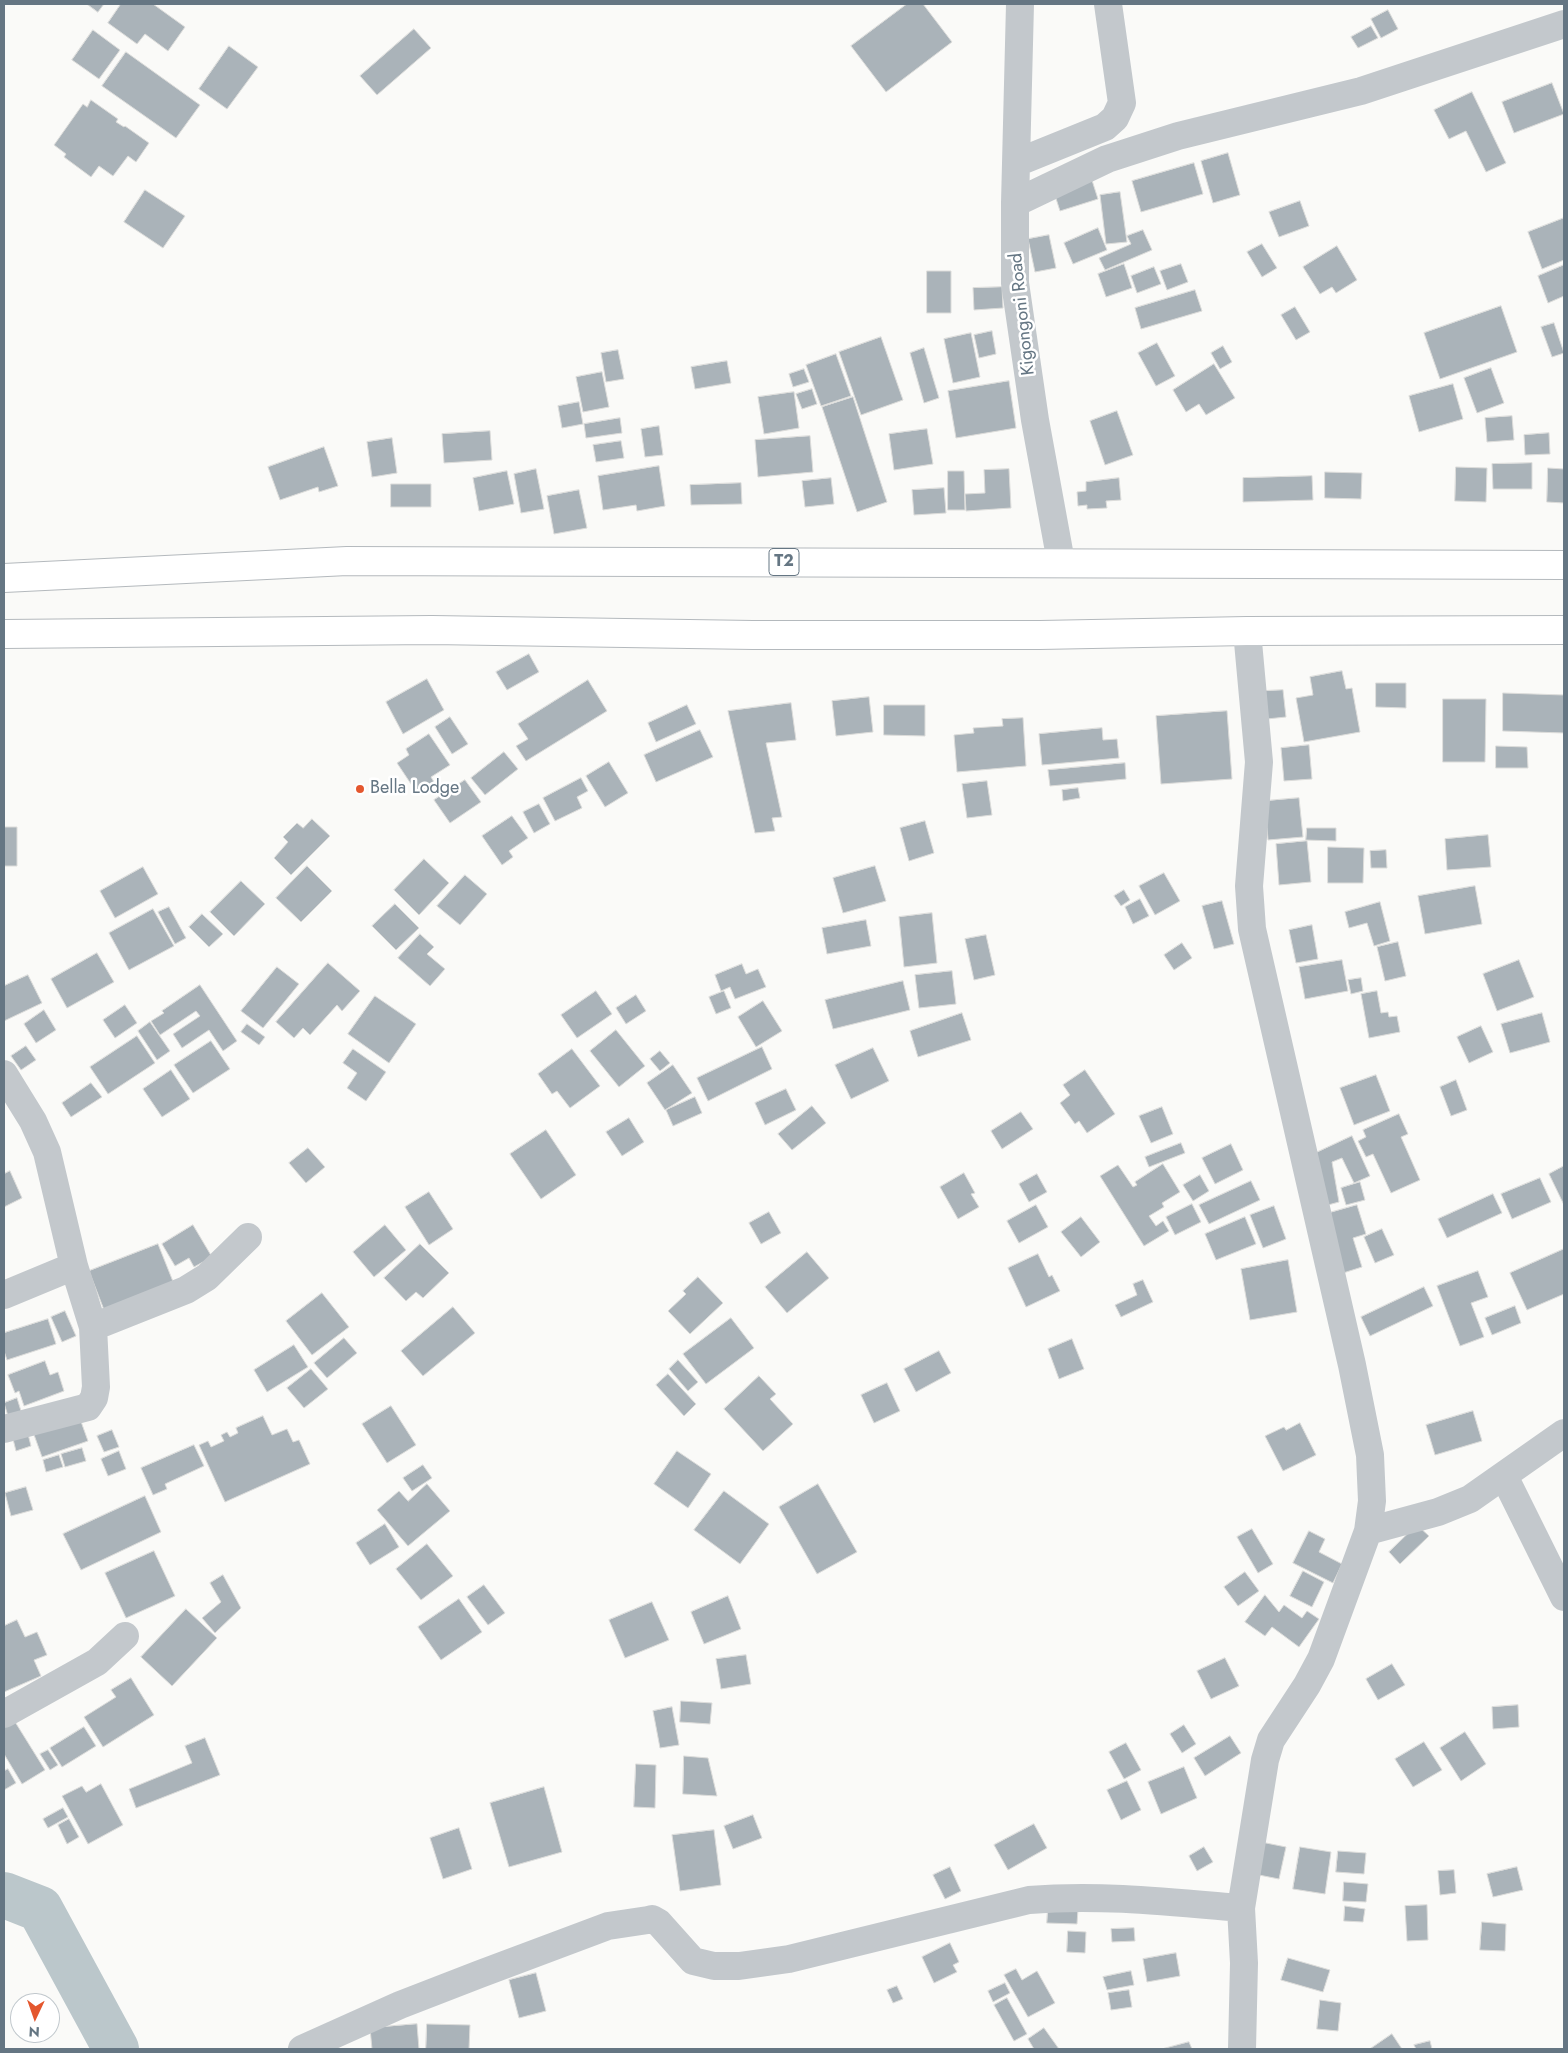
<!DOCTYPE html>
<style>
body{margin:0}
#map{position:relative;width:1568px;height:2053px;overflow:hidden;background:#fafaf8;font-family:Jost,sans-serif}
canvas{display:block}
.frame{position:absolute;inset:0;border:5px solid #657683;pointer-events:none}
.north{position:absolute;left:10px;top:1993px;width:50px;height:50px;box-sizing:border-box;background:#fff;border:1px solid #c1c8cd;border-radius:50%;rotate:183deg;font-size:14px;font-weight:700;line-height:20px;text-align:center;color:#657683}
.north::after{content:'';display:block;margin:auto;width:18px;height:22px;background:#e4572e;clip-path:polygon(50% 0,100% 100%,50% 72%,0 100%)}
</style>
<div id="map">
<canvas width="1568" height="2053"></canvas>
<div class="frame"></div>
<div class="north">N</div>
</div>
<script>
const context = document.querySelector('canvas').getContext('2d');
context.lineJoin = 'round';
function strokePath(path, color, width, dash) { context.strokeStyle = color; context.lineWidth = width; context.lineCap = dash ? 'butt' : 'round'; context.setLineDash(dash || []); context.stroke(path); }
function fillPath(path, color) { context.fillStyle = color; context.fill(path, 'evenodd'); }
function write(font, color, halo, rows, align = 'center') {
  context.font = font + ' Jost,sans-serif'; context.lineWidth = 5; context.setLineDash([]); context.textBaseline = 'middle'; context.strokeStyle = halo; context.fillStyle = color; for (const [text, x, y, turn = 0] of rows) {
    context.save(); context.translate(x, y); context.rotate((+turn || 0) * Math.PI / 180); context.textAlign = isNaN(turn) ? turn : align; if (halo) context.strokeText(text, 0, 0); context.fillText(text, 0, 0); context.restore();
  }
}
strokePath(new Path2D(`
 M4,1895L40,1909L116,2049`), '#bbc7cb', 46);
const building = new Path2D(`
 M87,4H104L98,12Z
 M121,4H153L185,27L168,51L145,34L137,44L108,23Z
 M907,4H923L952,42L886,92L851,46Z
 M1388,10L1398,29L1381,38L1371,19Z
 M1371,26L1378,38L1358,48L1351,37Z
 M414,29L431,48L377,95L360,76Z
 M93,30L120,50L99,79L72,60Z
 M229,46L258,67L227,109L199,89Z
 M126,52L200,105L176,138L102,86Z
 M1552,83L1564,114L1514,133L1502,102Z
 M1472,92L1506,163L1486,172L1466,131L1449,139L1434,110Z
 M91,100L118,119L116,122L124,127L125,126L149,143L136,162L128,156L113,176L99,166L91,177L64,157L66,154L54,145L83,104L87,107Z
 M1228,153L1240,195L1213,203L1201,161Z
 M1194,163L1203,194L1141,212L1132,181Z
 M1090,174L1098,199L1060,211L1052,186Z
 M145,190L185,216L163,248L124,222Z
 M1120,192L1127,242L1106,244L1100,195Z
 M1300,201L1309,226L1279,237L1269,212Z
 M1564,218V260L1542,269L1528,232Z
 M1098,228L1107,250L1073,264L1064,243Z
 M1143,230L1152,250L1105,270L1099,258L1131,244L1127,236Z
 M1049,235L1056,268L1035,272L1028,239Z
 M1262,244L1277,268L1262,277L1247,252Z
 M1337,246L1357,280L1336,293L1332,287L1320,294L1303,267Z
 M1124,264L1132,288L1106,297L1098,274Z
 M1181,264L1188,282L1167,290L1160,271Z
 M1564,265V296L1548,303L1538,276Z
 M1154,267L1161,284L1137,293L1131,276Z
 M927,271H951V313H927Z
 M1002,287L1003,308L974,310L973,288Z
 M1195,290L1202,311L1141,329L1135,308Z
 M1501,306L1517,352L1440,379L1424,333Z
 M1295,307L1310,332L1296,340L1281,315Z
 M1554,323L1564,353L1552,357L1541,327Z
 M992,331L996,354L979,358L974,335Z
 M971,333L980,377L953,383L944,339Z
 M881,337L903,400L861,415L839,352Z
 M1157,343L1175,376L1156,386L1138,353Z
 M1223,346L1232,362L1220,369L1211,353Z
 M924,348L939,398L924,403L910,353Z
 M618,350L624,379L606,382L601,353Z
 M836,354L851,396L821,406L806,365Z
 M727,361L731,383L695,389L691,367Z
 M1214,364L1235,398L1206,415L1199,404L1186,412L1173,390Z
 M1491,368L1504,403L1477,413L1464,378Z
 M804,369L809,382L793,387L789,374Z
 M602,372L609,407L583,412L576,377Z
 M1009,381L1016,428L956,438L948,391Z
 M1453,384L1463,419L1419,432L1409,396Z
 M812,389L817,404L802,409L796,394Z
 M794,392L799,428L764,434L758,397Z
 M853,397L887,502L857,512L822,407Z
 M579,402L583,424L562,428L558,406Z
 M1117,411L1133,455L1105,465L1090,421Z
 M1512,416L1514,440L1487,442L1485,418Z
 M620,418L622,433L586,438L584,424Z
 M659,426L663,455L645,457L641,429Z
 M927,429L933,464L894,470L889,434Z
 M490,431L492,460L444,463L442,434Z
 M1549,433L1550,454L1525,455L1524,435Z
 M810,436L813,472L758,477L755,440Z
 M392,438L397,473L372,477L367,442Z
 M621,441L624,458L596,462L593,445Z
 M324,447L338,486L319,492L318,487L280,500L268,467Z
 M1532,463V489H1493L1492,464Z
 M659,466L665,506L637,511L636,505L603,510L598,476Z
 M1456,467L1487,468L1486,502L1455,501Z
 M1548,468L1564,469V503L1547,502Z
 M536,469L544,509L521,513L514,474Z
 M1009,469L1011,508L966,511L965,494L985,493L984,470Z
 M507,471L514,504L479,511L473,478Z
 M948,471H964L965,510H948Z
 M1325,472L1362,473L1361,499L1325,498Z
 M1312,476L1313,500L1243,502V478Z
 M831,478L834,504L805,507L802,481Z
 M1119,478L1121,500L1106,501L1107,508L1087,509V505L1078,506L1077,492L1086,491V482Z
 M741,483L742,504L691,505L690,485Z
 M391,484H431V507H391Z
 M944,488L946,513L914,515L912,490Z
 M579,490L587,528L554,534L547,496Z
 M529,654L539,672L507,690L496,672Z
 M1342,671L1346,689L1352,688L1360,732L1304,742L1296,698L1313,695L1310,677Z
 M427,679L444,710L403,734L386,702Z
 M588,680L607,711L526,761L516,746L528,739L518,724Z
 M1376,683H1406V708L1376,707Z
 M1283,690L1286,717L1267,719L1264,691Z
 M1503,693L1564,695V733L1503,731Z
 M869,697L873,732L836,736L832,701Z
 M1443,699H1486L1485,762H1443Z
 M791,703L796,740L766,743L782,817L772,818L775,831L755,833L728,711Z
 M687,705L696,724L656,742L648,723Z
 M884,705H925V736L884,735Z
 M1227,711L1232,779L1161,784L1156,716Z
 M450,717L468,744L452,754L435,727Z
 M1023,718L1026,766L957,772L954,735L974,733L973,728L1003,726L1002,719Z
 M1102,728L1103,740L1117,739L1119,758L1042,765L1039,734Z
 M700,730L713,757L656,782L644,755Z
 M429,734L450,765L431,777L434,782L417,793L397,763L409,755L406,749Z
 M1309,745L1312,779L1284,781L1281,748Z
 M1496,746L1527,747L1528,768H1496Z
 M504,752L518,769L485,795L471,778Z
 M609,762L628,793L605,807L586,776Z
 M1125,763L1126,779L1050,786L1048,770Z
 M581,778L588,791L577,797L582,808L555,821L543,798Z
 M465,780L481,802L450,823L434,800Z
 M987,781L992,815L967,818L962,784Z
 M1078,788L1080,798L1063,801L1062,790Z
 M1299,798L1303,837L1268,840L1265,801Z
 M539,804L550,824L534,833L523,812Z
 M512,816L528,838L509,851L513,857L502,865L482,836Z
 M312,819L330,836L291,875L274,858L288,842L283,837L297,823L303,828Z
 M925,821L934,853L909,861L900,828Z
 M4,827H17V866H4Z
 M1307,828H1336V841L1306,840Z
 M1488,835L1491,867L1447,870L1445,839Z
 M1307,841L1311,882L1279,885L1276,844Z
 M1328,847L1364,848L1363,883H1328Z
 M1386,850L1387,868H1371L1370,851Z
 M424,859L449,883L419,915L394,890Z
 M307,866L332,891L301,922L276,898Z
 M875,866L886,901L843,913L833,878Z
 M143,867L158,894L115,918L100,891Z
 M1164,873L1180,901L1155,915L1139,886Z
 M465,875L487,894L460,925L437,906Z
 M241,881L265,904L234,936L210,912Z
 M1475,886L1482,924L1425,934L1418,896Z
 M1124,890L1130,900L1121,906L1114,896Z
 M1140,899L1149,916L1133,924L1125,907Z
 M1222,901L1234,944L1214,949L1202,906Z
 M1380,902L1390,941L1374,946L1367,923L1349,928L1345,912Z
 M395,904L419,928L396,950L372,926Z
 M169,907L186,938L175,944L158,912Z
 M153,909L174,946L129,970L109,933Z
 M932,913L937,963L904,967L899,917Z
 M202,914L223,934L209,947L189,927Z
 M866,920L871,946L827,954L822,928Z
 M1312,925L1318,959L1296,963L1289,930Z
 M420,934L434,947L427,954L445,969L430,986L398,958Z
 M986,935L995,975L974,980L965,939Z
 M1398,942L1406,976L1385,981L1377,947Z
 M1182,943L1192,958L1174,970L1164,955Z
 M97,953L114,982L67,1008L51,979Z
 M1342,960L1348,991L1305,999L1299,967Z
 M1519,960L1534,997L1497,1011L1483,974Z
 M328,963L360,991L342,1011L337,1005L310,1035L303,1028L294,1038L276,1022Z
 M742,964L746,974L758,969L766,987L735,999L730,987L721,991L715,975Z
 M277,967L299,984L263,1028L241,1011Z
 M952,971L956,1004L919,1008L915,975Z
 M28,975L42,1003L4,1021V986Z
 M1361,978L1363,991L1351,994L1348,980Z
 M903,981L910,1010L833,1029L825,1000Z
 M200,985L237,1041L223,1051L209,1030L182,1048L173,1034L200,1016L196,1011L160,1035L151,1021L164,1013L162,1011Z
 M596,991L612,1014L577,1038L561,1015Z
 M724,991L731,1008L716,1014L709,997Z
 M1377,991L1381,1013L1388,1012L1389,1017L1397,1016L1400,1032L1369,1038L1361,994Z
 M636,995L646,1011L626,1024L616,1008Z
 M375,996L416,1024L389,1063L348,1034Z
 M763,1001L782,1031L756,1047L738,1017Z
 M125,1005L137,1023L115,1038L103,1020Z
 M44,1010L56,1030L36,1043L24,1024Z
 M962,1013L971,1040L918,1057L910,1031Z
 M1542,1013L1550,1042L1510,1053L1501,1024Z
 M150,1022L170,1051L157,1060L138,1031Z
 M247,1024L265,1037L259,1045L241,1032Z
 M1481,1026L1493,1052L1469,1063L1457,1037Z
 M616,1030L645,1066L619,1087L590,1051Z
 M137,1036L155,1063L108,1094L90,1067Z
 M211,1041L230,1069L193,1093L174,1065Z
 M26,1046L36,1060L21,1070L11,1056Z
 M762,1047L772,1069L708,1101L697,1078Z
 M873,1048L889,1081L851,1099L835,1065Z
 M353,1049L386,1072L366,1101L347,1088L357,1073L343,1063Z
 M572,1049L600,1086L570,1108L557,1091L552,1094L538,1074Z
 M660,1051L670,1063L660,1071L650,1059Z
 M673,1065L692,1093L665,1110L647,1083Z
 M171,1070L190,1099L162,1117L143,1089Z
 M1085,1070L1115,1114L1087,1133L1079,1121L1075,1124L1060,1103L1070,1095L1063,1085Z
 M1376,1075L1390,1111L1354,1125L1340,1088Z
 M1456,1080L1467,1110L1451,1116L1440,1087Z
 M91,1083L102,1097L71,1117L62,1103Z
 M786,1089L796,1110L765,1125L755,1103Z
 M695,1097L702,1113L673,1126L666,1110Z
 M812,1106L826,1123L792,1150L778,1134Z
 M1162,1107L1173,1134L1151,1143L1139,1116Z
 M1021,1112L1033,1129L1002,1149L991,1131Z
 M1399,1114L1408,1134L1401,1137L1420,1180L1391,1193L1373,1154L1366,1157L1358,1141L1366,1137L1363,1130Z
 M629,1118L644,1142L622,1156L606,1132Z
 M546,1130L576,1175L541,1199L510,1154Z
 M1352,1136L1370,1176L1354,1183L1342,1158L1332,1162L1339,1202L1317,1208L1305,1158Z
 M1181,1143L1185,1153L1149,1167L1145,1157Z
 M1231,1144L1243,1170L1215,1184L1202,1158Z
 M308,1148L325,1167L306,1183L289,1163Z
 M1163,1164L1180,1192L1162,1203L1164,1207L1149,1216L1156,1226L1163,1221L1169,1231L1144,1246L1100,1176L1118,1165L1133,1187L1137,1185L1135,1182Z
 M1564,1166V1205L1549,1174Z
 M10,1171L22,1198L4,1207V1174Z
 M964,1173L975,1193L971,1194L979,1207L958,1219L940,1187Z
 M1037,1174L1047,1192L1029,1202L1019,1184Z
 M1200,1175L1209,1191L1193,1201L1183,1185Z
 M1540,1178L1551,1202L1512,1219L1501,1194Z
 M1251,1181L1260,1200L1209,1224L1199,1205Z
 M1360,1182L1365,1200L1346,1205L1341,1188Z
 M429,1192L453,1229L429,1245L405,1207Z
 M1493,1194L1502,1213L1447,1238L1438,1219Z
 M1192,1204L1201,1222L1175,1235L1166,1217Z
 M1036,1205L1048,1227L1019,1243L1007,1221Z
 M1357,1205L1366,1234L1353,1238L1362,1267L1340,1274L1322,1215Z
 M1274,1206L1286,1239L1263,1248L1250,1215Z
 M769,1212L781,1233L761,1244L749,1223Z
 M1081,1217L1100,1242L1081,1257L1061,1232Z
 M1245,1217L1256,1244L1216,1260L1205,1234Z
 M193,1225L212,1257L194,1267L189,1258L175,1266L162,1244Z
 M385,1225L406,1250L374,1277L353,1252Z
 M1382,1229L1394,1255L1375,1263L1364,1237Z
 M158,1244L176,1289L106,1315L89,1271Z
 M420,1244L449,1273L423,1298L416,1292L406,1301L384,1278Z
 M1564,1249V1294L1527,1310L1510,1273Z
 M807,1252L829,1278L787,1313L765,1287Z
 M1038,1254L1049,1277L1052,1275L1060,1291L1026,1307L1008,1268Z
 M1288,1260L1297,1312L1250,1320L1241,1269Z
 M1478,1271L1488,1297L1471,1303L1484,1337L1460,1346L1437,1286Z
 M698,1277L723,1303L690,1334L668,1311L686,1294L683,1291Z
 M1143,1280L1153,1302L1121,1317L1115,1305L1137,1295L1133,1284Z
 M1424,1287L1433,1306L1370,1336L1361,1317Z
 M322,1293L349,1327L312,1355L286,1321Z
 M1515,1306L1521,1323L1492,1335L1485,1318Z
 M453,1307L475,1333L423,1376L401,1351Z
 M65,1311L76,1336L62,1342L51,1317Z
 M731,1318L754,1348L706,1384L683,1354Z
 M48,1319L56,1344L7,1360L4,1351V1333Z
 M344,1338L357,1353L327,1378L314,1363Z
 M1072,1339L1084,1369L1059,1379L1048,1349Z
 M294,1345L308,1367L267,1392L254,1370Z
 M939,1351L951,1373L916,1392L904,1369Z
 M678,1360L698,1382L688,1391L669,1369Z
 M45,1361L50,1375L58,1372L64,1391L24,1406L19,1391L15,1393L8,1375Z
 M311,1369L328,1389L304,1408L287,1388Z
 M668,1374L696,1404L684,1416L656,1385Z
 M759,1376L776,1394L770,1399L793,1424L763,1451L724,1409Z
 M887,1383L900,1411L874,1423L861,1395Z
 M17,1398L21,1411L8,1416L4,1403Z
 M391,1406L416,1445L387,1463L362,1424Z
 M1473,1411L1482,1441L1435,1455L1426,1425Z
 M79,1416L88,1441L42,1457L33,1432Z
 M263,1416L272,1435L287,1429L293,1442L299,1440L310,1464L225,1502L199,1445L208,1441L211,1447L224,1441L221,1435L227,1432L230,1437L238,1433L236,1428Z
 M1300,1423L1316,1455L1283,1471L1265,1436L1284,1427L1286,1430Z
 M112,1430L119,1447L104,1452L97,1436Z
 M28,1434L31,1446L16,1451L13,1439Z
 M194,1445L204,1466L165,1484L167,1489L153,1495L141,1468Z
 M82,1448L86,1461L65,1467L61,1454Z
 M119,1451L126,1469L108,1476L101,1459Z
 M677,1451L711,1474L688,1508L654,1484Z
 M59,1455L63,1467L46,1472L43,1460Z
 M423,1465L432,1478L412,1491L403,1478Z
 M427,1484L450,1511L408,1546L377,1510L399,1491L408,1501Z
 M818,1484L857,1552L817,1574L779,1507Z
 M26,1487L33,1510L11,1516L5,1493Z
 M724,1491L769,1524L740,1564L694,1530Z
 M145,1496L161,1532L81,1570L63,1534Z
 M385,1524L399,1547L370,1565L356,1543Z
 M1417,1525L1429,1536L1400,1564L1389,1552Z
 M1252,1529L1273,1564L1258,1573L1237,1537Z
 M1309,1531L1325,1539L1319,1552L1342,1564L1333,1583L1293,1563Z
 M427,1544L453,1576L421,1600L396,1569Z
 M154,1551L175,1596L126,1618L105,1573Z
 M1303,1571L1324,1582L1312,1607L1290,1596Z
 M1245,1572L1259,1591L1238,1606L1224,1587Z
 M223,1575L241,1608L215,1633L202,1618L221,1602L210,1583Z
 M484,1585L505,1613L488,1625L467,1597Z
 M1265,1595L1279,1612L1284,1605L1302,1618L1307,1611L1319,1619L1299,1647L1272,1627L1265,1636L1245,1622Z
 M728,1596L741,1629L704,1644L691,1612Z
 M459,1599L482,1632L441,1660L418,1627Z
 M652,1602L669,1640L625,1658L609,1620Z
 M186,1609L217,1638L172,1686L141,1657Z
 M17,1620L25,1637L37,1632L47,1655L34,1660L41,1676L4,1692V1626Z
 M746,1655L751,1684L721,1689L716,1659Z
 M1225,1658L1239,1686L1211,1699L1197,1671Z
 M1392,1664L1405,1685L1378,1700L1366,1679Z
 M131,1678L154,1715L103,1747L84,1717L116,1697L111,1690Z
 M681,1701L712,1703L710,1724L680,1722Z
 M1518,1705L1519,1727L1493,1729L1492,1707Z
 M672,1707L679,1745L660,1748L653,1711Z
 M12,1717L45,1770L22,1784L4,1754V1722Z
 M1184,1725L1196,1744L1182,1753L1170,1734Z
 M84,1727L96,1746L62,1767L50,1748Z
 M1465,1732L1486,1764L1461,1781L1440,1748Z
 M1230,1736L1241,1753L1205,1776L1194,1758Z
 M205,1738L220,1775L136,1808L129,1789L192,1763L185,1746Z
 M1424,1742L1442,1770L1413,1787L1395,1759Z
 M1126,1743L1141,1770L1124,1779L1109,1752Z
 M48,1750L58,1765L50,1770L40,1754Z
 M684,1756L708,1758L717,1796L683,1794Z
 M636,1764L656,1765L655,1808L634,1807Z
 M1184,1767L1197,1798L1161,1814L1148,1782Z
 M8,1769L16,1783L4,1790V1771Z
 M1127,1781L1141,1810L1121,1820L1107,1790Z
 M101,1784L123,1825L88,1844L62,1796L82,1786L86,1792Z
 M544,1787L562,1852L509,1867L490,1803Z
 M63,1808L68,1817L48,1828L43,1819Z
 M753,1815L762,1838L733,1849L724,1826Z
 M69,1819L79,1837L67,1844L58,1825Z
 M1034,1824L1047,1848L1008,1870L994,1845Z
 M459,1828L472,1869L443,1879L430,1838Z
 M714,1830L721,1885L680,1891L672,1835Z
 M1261,1842L1286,1847L1279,1879L1254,1874Z
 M1204,1847L1213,1862L1197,1871L1189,1856Z
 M1300,1847L1331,1852L1325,1894L1293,1889Z
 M1338,1851L1366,1853L1364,1874L1336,1872Z
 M950,1867L961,1891L945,1899L933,1875Z
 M1517,1867L1523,1890L1493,1897L1487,1874Z
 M1454,1870L1456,1893L1440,1895L1438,1871Z
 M1344,1882L1368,1884L1366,1902L1343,1901Z
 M1427,1905L1428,1940L1407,1941L1405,1906Z
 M1345,1906L1365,1909L1363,1922L1344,1921Z
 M1048,1908L1078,1909L1077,1924L1047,1923Z
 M1482,1922L1506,1924L1505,1951L1480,1950Z
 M1134,1928L1135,1941L1112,1942L1111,1929Z
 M1068,1931L1086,1932L1085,1953L1067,1952Z
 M950,1943L959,1962L953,1965L957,1972L934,1983L922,1957Z
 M1176,1953L1180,1976L1147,1982L1143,1959Z
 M1288,1958L1330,1970L1323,1992L1281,1980Z
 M1016,1969L1022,1980L1037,1971L1055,2003L1028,2017L1004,1975Z
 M1131,1971L1134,1985L1107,1990L1103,1977Z
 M536,1973L546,2011L519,2018L509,1980Z
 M1005,1983L1010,1993L993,2002L988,1991Z
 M897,1986L903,1999L893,2003L887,1990Z
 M1129,1990L1132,2007L1111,2010L1108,1993Z
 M1007,1998L1027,2034L1014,2041L994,2005Z
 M1320,2000L1341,2003L1338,2031L1317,2029Z
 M417,2024L419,2049H372L370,2028Z
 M427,2024L470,2025L469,2049H426Z
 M1044,2028L1059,2049H1034L1028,2039Z
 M1392,2034L1402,2049H1370Z
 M1430,2041L1432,2049H1416L1414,2045Z
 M1189,2042L1192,2049H1162Z`);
fillPath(building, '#aab3b9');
strokePath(building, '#dcdcda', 1);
const highway = new Path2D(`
 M4,578L347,561L1564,565
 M4,634L432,630L753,635H1040L1247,631L1564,630`);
strokePath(highway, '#b4b9bd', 30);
strokePath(new Path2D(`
 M1020,4L1015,203V283L1035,420L1061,562
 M1016,163L1105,127L1115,118L1122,103L1108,4
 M1015,203L1107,159L1178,136L1361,91L1564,24
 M4,1074L33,1121L47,1152L74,1266L93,1327L96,1387L94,1398L88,1407L4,1429
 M4,1295L74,1266
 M93,1327L186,1290L207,1277L248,1237
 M1504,1476L1564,1597
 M1368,1531L1438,1512L1470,1499L1564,1433
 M4,1714L97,1662L125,1636
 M302,2049L400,2005L480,1974L608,1926L648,1920L652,1919L659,1923L693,1961L714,1966H739L789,1959L1029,1900C1099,1894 1171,1902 1241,1908
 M1242,2049L1244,1963L1241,1908L1265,1760L1271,1740L1307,1685L1321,1659L1368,1531L1372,1501L1370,1455L1352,1365L1252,929L1249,886L1259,762L1247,631`), '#c3c8cc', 28);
strokePath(highway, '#fff', 28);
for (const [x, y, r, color] of [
 [360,789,5,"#e4572e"]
]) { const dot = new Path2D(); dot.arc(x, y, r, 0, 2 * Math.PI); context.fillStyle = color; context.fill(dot); strokePath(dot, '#fff', 2); }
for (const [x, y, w] of [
 [784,562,30]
]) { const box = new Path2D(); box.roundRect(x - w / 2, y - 13.5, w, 27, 4); context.fillStyle = '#fff'; context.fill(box); strokePath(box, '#657683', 1); }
write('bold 16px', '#657683', null, [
 ["T2",784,562]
]);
write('18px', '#657683', '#fff', [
 ["Kigongoni Road",1023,314,-96]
]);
write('18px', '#657683', '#fff', [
 ["Bella Lodge",370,789]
], 'left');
</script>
